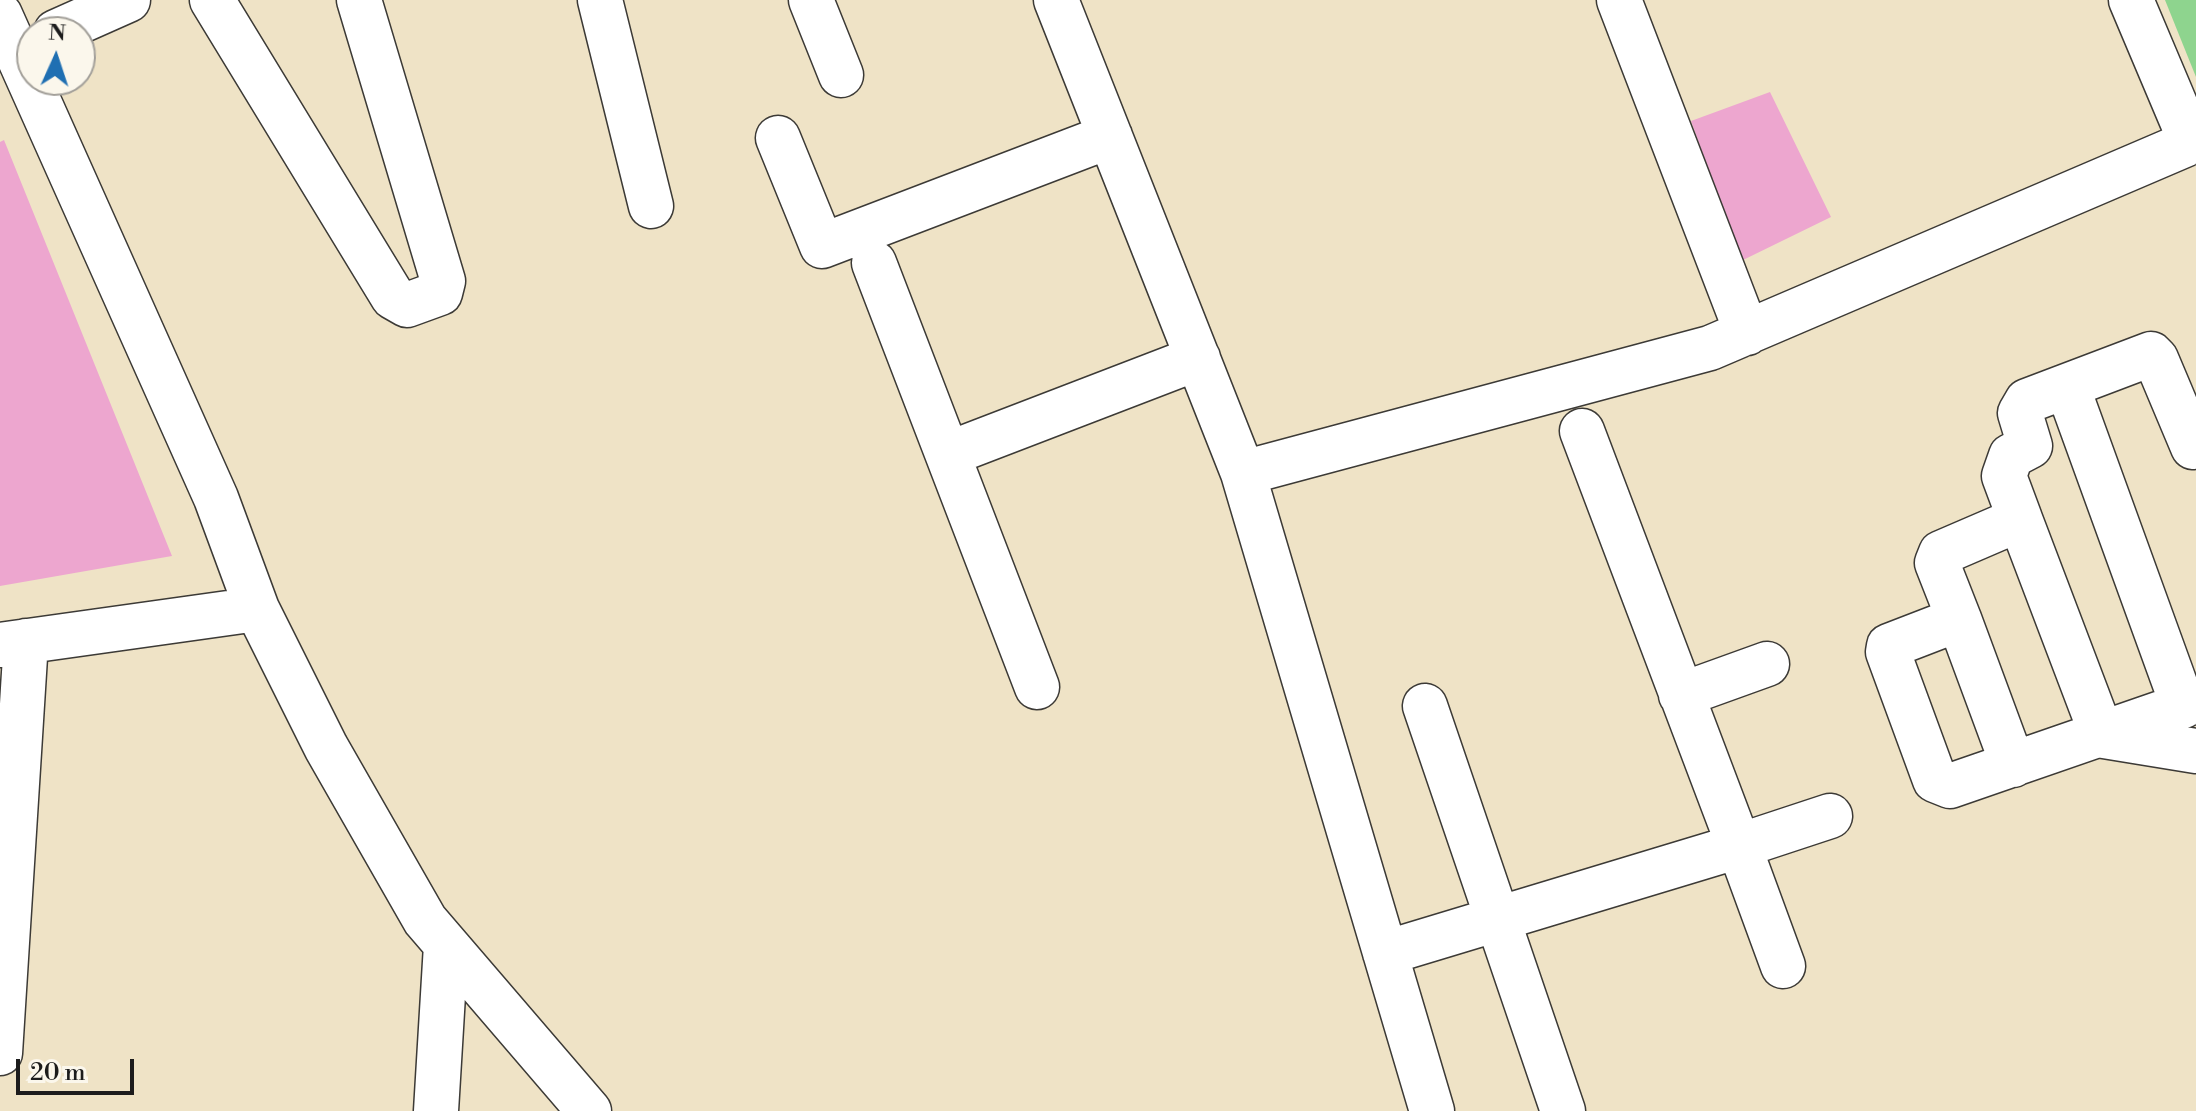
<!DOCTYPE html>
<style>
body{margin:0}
#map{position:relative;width:2196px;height:1111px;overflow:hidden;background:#efe3c6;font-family:"Libre Bodoni",serif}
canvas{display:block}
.north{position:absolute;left:16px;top:16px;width:80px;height:80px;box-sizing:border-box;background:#fbf7ec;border:2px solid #a29f99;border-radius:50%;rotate:3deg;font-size:22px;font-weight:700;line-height:32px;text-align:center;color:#1c1c1c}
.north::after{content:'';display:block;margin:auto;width:28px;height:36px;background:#1f6fb2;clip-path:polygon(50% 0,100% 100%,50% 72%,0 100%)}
.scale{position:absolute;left:16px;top:1059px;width:118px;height:36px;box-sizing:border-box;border:4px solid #1c1c1c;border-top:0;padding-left:10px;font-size:24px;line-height:28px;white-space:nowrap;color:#1c1c1c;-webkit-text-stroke:6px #fbf7ec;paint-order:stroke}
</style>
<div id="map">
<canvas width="2196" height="1111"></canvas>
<div class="north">N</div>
<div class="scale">20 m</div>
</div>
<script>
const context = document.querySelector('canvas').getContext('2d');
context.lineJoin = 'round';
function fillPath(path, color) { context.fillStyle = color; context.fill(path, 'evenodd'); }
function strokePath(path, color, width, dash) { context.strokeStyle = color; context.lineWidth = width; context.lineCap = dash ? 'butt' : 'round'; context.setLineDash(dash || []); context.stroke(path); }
fillPath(new Path2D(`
 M2165,0H2196V77Z`), '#8ed48e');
fillPath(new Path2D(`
 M1770,92L1831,217L1741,261L1691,121Z
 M4,140L172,556L0,586V142Z`), '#eda6cf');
const minor = new Path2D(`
 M212,0L393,297L407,305L440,293L443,281L359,0
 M600,0L651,206
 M811,0L841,75
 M1056,0L1243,473L1432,1111
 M1619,0L1747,333
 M2131,0L2191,142
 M0,15L216,498L257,609L326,747L425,920L589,1111
 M56,32L128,0
 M778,138L822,246L1110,136
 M874,263L1037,687
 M2067,386L2183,706
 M2196,446L2193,447L2156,359L2151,354L2027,401L2020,413L2030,446L2011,456L2004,476L2020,519L1941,553L1937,563L1959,619L1889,646L1888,652L1935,780L1950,786L2196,701
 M948,454L1198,358
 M1243,473L1710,348L2196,140
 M2020,519L2102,735
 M1959,619L2013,765
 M0,645L257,609
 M1681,695L1767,664
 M1425,706L1563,1111
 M2104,736L2196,751
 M1385,953L1739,846L1582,431
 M1783,966L1739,846L1830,816
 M0,1053L26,641
 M436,1111L446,945`);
strokePath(minor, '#3c3a36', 47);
strokePath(minor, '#fff', 44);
</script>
